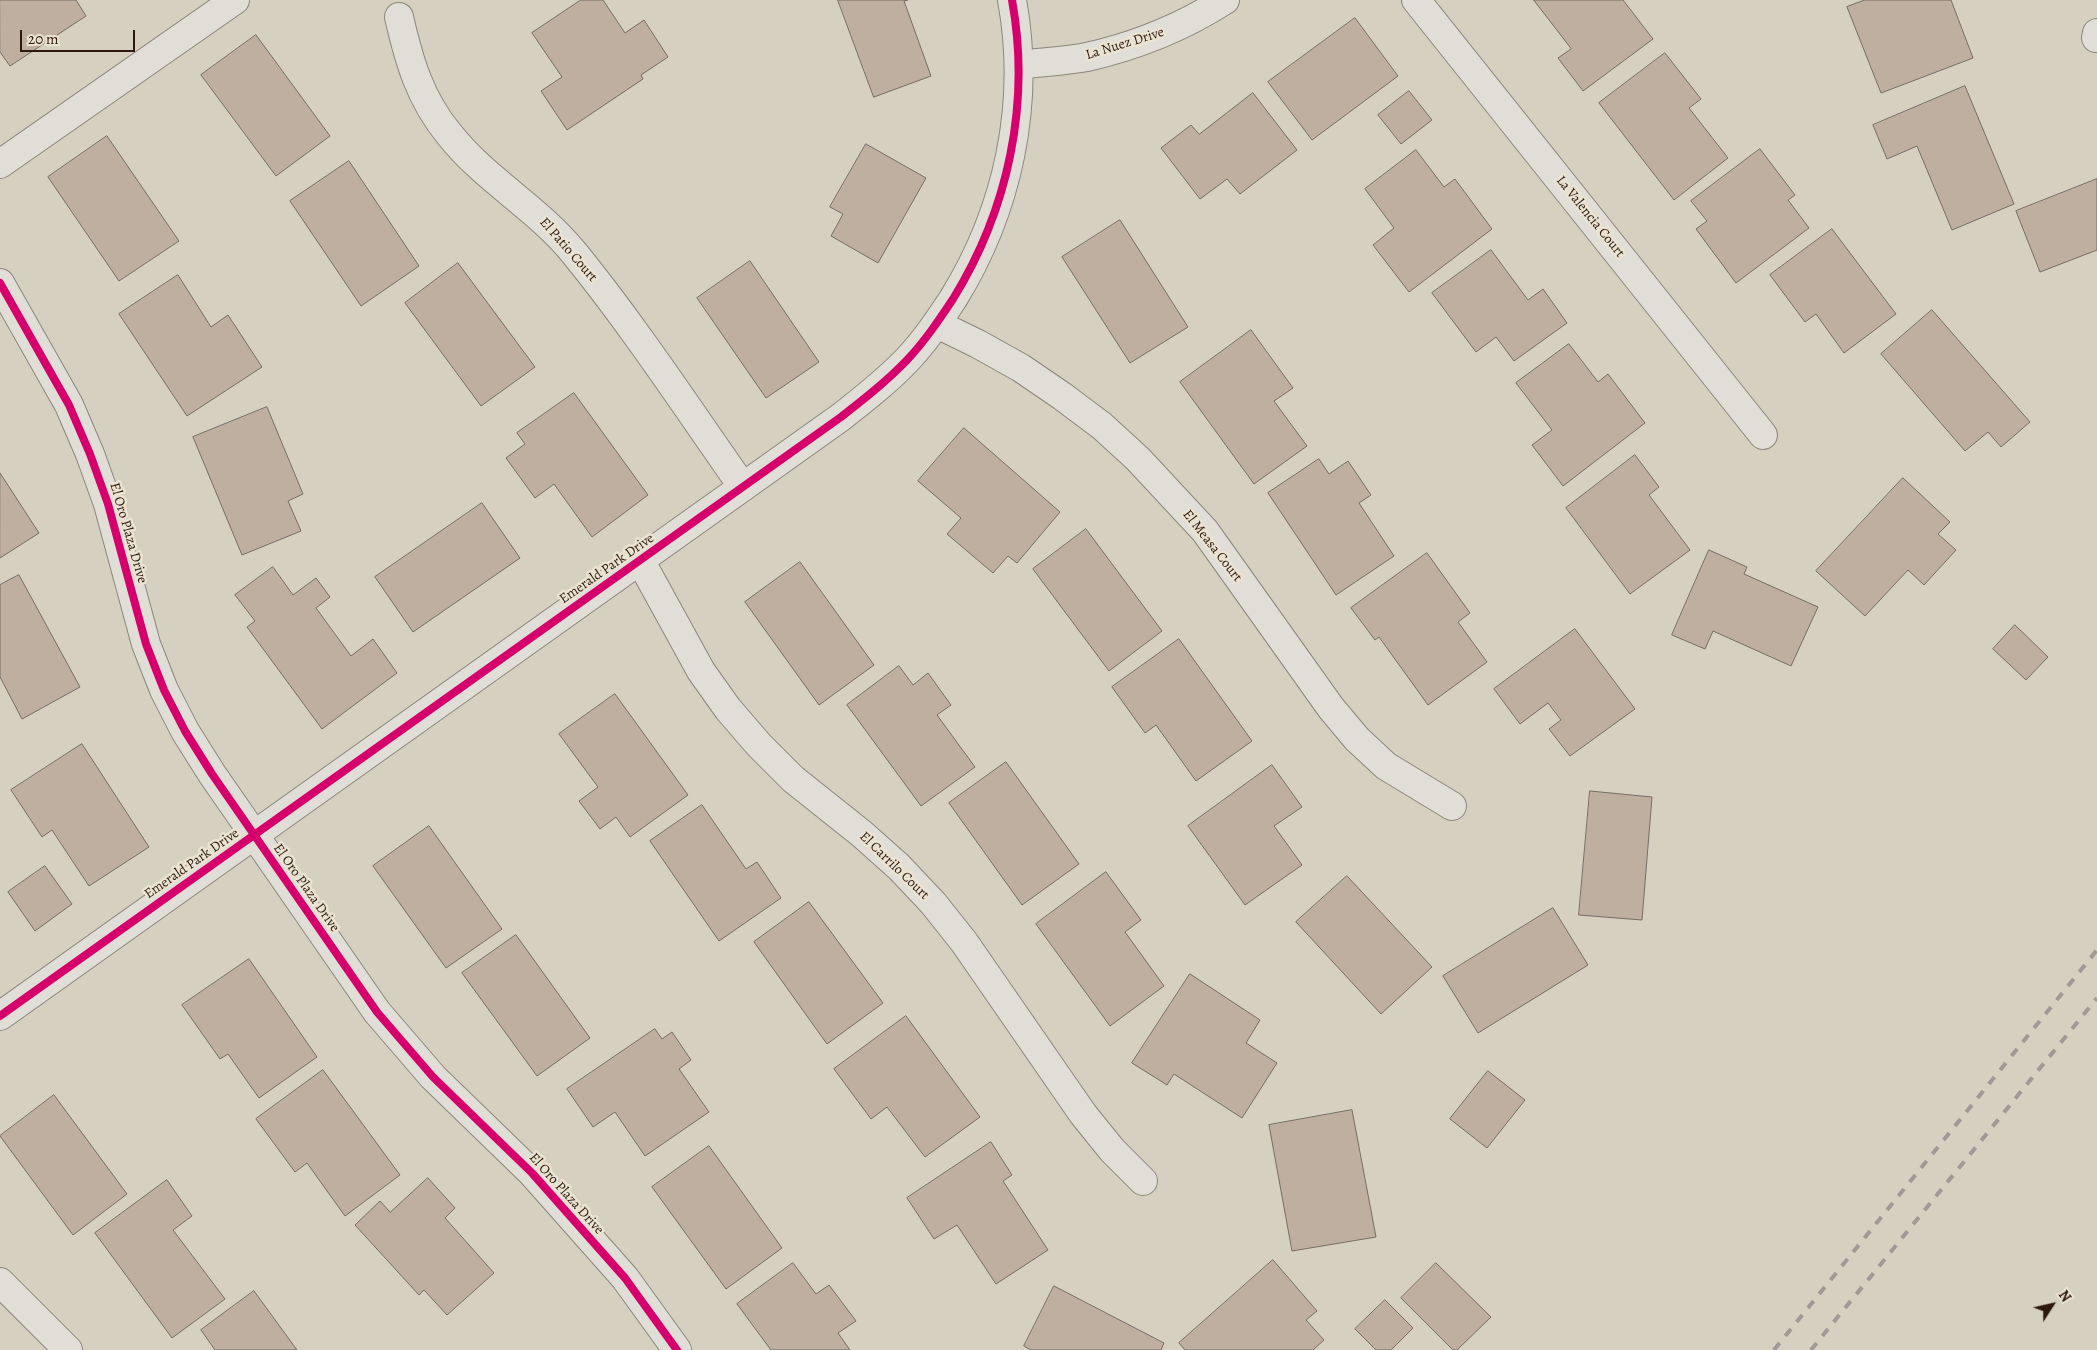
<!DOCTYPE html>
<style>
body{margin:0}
#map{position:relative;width:2097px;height:1350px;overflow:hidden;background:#d6d0c1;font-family:Alegreya,serif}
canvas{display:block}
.north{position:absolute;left:2027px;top:1280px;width:50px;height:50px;-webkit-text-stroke:4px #eae3d2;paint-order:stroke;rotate:55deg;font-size:14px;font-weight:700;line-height:20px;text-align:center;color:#2d1810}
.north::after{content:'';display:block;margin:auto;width:18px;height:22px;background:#2d1810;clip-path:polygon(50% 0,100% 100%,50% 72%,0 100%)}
.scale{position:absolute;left:20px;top:30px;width:115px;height:22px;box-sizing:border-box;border:2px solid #2d1810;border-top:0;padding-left:6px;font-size:15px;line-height:18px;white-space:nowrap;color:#2d1810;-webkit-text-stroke:4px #eae3d2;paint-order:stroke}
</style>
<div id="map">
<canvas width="2097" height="1350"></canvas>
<div class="north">N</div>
<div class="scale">20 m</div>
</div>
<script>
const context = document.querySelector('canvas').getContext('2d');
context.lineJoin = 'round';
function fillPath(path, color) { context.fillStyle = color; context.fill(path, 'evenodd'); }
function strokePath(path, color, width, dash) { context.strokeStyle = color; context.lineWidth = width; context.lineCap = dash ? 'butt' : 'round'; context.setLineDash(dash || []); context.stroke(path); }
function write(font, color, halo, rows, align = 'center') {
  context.font = font + ' Alegreya,serif'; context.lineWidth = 5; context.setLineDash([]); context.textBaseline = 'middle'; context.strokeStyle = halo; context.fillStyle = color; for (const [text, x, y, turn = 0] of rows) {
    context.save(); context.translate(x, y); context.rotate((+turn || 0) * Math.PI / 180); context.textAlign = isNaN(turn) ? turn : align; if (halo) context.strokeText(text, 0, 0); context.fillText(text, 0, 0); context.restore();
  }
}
const building = new Path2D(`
 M0,0H76L86,16L10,66L0,52Z
 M581,0H603L625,33L644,20L668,57L641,75L643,79L567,130L541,91L562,77L532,33Z
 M838,0H908L904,1L931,76L874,97Z
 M1534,0H1623L1653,39L1583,91L1558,58L1571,49Z
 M1865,0H1951L1973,58L1881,93L1847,7Z
 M1355,18L1398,76L1312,140L1268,82Z
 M256,35L330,136L276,176L201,75Z
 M1665,53L1701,99L1689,108L1728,158L1674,200L1599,103Z
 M1965,86L2014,204L1952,230L1917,146L1887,159L1873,125Z
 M1409,91L1432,120L1401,144L1378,115Z
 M1253,93L1297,150L1240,194L1227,179L1200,199L1161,148L1191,125L1199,134Z
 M107,136L179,241L119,281L48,177Z
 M866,144L926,178L878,263L831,236L843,214L830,207Z
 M1760,149L1795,195L1788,200L1809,228L1736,283L1696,229L1707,221L1691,201Z
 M1416,150L1444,187L1455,179L1492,229L1409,292L1373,245L1394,228L1365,189Z
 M349,161L419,266L361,306L290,201Z
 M2097,179V250L2040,272L2016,211Z
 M1120,220L1188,327L1130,363L1062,257Z
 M1832,229L1896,314L1844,353L1816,314L1805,322L1770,275Z
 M1491,250L1528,300L1543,289L1567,323L1514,361L1496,337L1476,352L1432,293Z
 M750,261L819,362L766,398L697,298Z
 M458,263L535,367L481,406L405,303Z
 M178,275L211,327L228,315L262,367L187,416L119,314Z
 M1932,310L2030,422L2001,447L1988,432L1965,451L1881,354Z
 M1251,330L1293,388L1274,401L1307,446L1254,484L1180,382Z
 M1569,344L1598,382L1608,374L1645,423L1563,486L1532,445L1552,430L1516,383Z
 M574,393L648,495L592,537L554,484L535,498L506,458L525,444L517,433Z
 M267,407L303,494L288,501L301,531L242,555L193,437Z
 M964,428L1060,512L1017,563L1008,556L993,573L947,534L961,518L918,481Z
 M1635,455L1659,487L1649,495L1690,550L1630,594L1566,508Z
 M1319,459L1329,474L1348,461L1371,495L1359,503L1394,556L1336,595L1268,493Z
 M0,473L39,533L0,558Z
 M1903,478L1950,522L1938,534L1956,550L1924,585L1908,570L1865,616L1816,571Z
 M482,503L520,558L413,632L375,577Z
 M1086,529L1162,631L1109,671L1033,569Z
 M1709,550L1747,567L1744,574L1818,607L1791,666L1713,631L1705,649L1672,635Z
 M1427,553L1470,613L1458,622L1487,662L1428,705L1379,637L1375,640L1351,608Z
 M800,562L874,665L819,705L745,602Z
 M273,567L293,595L316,578L330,597L316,608L351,656L373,639L397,673L322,729L247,627L255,621L235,595Z
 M19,575L80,687L22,719L0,677V585Z
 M2015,625L2048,657L2026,680L1993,649Z
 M1575,629L1635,709L1570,756L1549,729L1561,720L1548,703L1520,724L1494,689Z
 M1179,639L1252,741L1196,781L1156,725L1145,733L1112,687Z
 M899,666L913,685L928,673L951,705L937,715L975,767L921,806L847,705Z
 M615,694L688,795L630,837L616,817L600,829L579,801L598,787L559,734Z
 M82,744L149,847L89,886L52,830L42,837L11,790Z
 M1006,762L1079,864L1022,905L949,803Z
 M1272,765L1302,807L1274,826L1302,865L1245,905L1188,826Z
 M1590,791L1652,797L1642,920L1579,915Z
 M702,805L746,869L757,862L781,898L719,941L650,841Z
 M429,826L502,929L446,968L373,866Z
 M45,866L72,904L35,931L8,892Z
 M1106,872L1141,920L1125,932L1164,986L1110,1026L1036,924Z
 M1347,876L1432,967L1381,1014L1296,922Z
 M809,902L883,1003L827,1044L754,942Z
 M1553,908L1588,965L1478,1033L1443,976Z
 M516,935L590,1038L537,1076L462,973Z
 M249,959L317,1057L259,1098L228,1054L220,1059L182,1005Z
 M1190,974L1260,1020L1246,1043L1277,1063L1242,1118L1174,1074L1167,1085L1132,1063Z
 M906,1016L980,1117L925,1157L887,1107L871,1119L834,1069Z
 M655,1029L662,1039L672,1032L691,1060L679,1069L709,1112L645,1156L615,1112L593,1127L567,1089Z
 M323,1070L400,1175L345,1216L307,1163L295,1172L256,1119Z
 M1488,1071L1525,1100L1487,1148L1450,1119Z
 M54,1095L127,1194L73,1235L0,1136Z
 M1352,1110L1376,1237L1292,1251L1269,1125Z
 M991,1142L1012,1175L1003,1181L1048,1250L996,1284L957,1225L934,1239L907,1198Z
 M709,1146L782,1248L726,1289L652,1187Z
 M428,1178L455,1208L445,1218L494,1273L447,1315L424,1290L419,1295L355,1225L380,1201L390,1212Z
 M167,1180L192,1216L173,1230L225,1299L172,1338L95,1233Z
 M1273,1260L1317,1311L1306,1320L1324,1340L1313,1350H1185L1179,1343Z
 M793,1263L816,1294L829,1285L856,1321L838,1333L850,1350H771L737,1304Z
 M1436,1263L1491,1317L1457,1350H1453L1401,1298Z
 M1054,1286L1164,1343L1161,1350H1031L1024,1346Z
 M254,1291L297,1350H215L201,1330Z
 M1385,1300L1413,1328L1391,1350H1376L1355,1329Z`);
fillPath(building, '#bfafa1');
strokePath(building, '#746d65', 1);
const street = new Path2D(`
 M1416,0L1763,435
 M399,17C409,61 420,99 449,134C485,180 538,208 575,254C635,328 688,409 743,487
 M2096,38L2097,33
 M1019,65C1042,62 1065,61 1087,57C1136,46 1183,27 1225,0
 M0,164L235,0
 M0,283L69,405L90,454L108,504L146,644L164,690L185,731L212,774L377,1012L433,1077L532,1173L625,1278L677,1350
 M937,324L978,344L1021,368L1062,396L1102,426L1138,459L1205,531L1331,708L1357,739L1386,766L1452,806
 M640,560L701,671L728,709L759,745L793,779L862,834L899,867L933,903L964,942L1083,1114L1112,1150L1143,1181
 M0,1016L841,417C864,399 887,381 907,360C925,341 939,320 953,299C1008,210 1031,104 1012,0
 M0,1282L68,1350`);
strokePath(street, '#8c867c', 30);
strokePath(street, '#e0ded6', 28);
strokePath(new Path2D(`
 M1774,1350L2097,950
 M1811,1350L2097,998`), '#a09a94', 4, [9, 9]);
strokePath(new Path2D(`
 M0,283L69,405L90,454L108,504L146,644L164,690L185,731L212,774L377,1012L433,1077L532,1173L625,1278L677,1350
 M0,1016L841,417C864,399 887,381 907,360C925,341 939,320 953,299C1008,210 1031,104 1012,0`), '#d6006c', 8);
write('14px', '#2d1810', '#eae3d2', [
 ["La Nuez Drive",1125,44,-17],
 ["La Valencia Court",1590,217,51],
 ["El Patio Court",568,250,49],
 ["El Oro Plaza Drive",128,533,74],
 ["El Measa Court",1212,546,52],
 ["Emerald Park Drive",607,569,-35],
 ["Emerald Park Drive",192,864,-35],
 ["El Carrilo Court",894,866,44],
 ["El Oro Plaza Drive",306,888,55],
 ["El Oro Plaza Drive",566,1194,48]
]);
</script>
